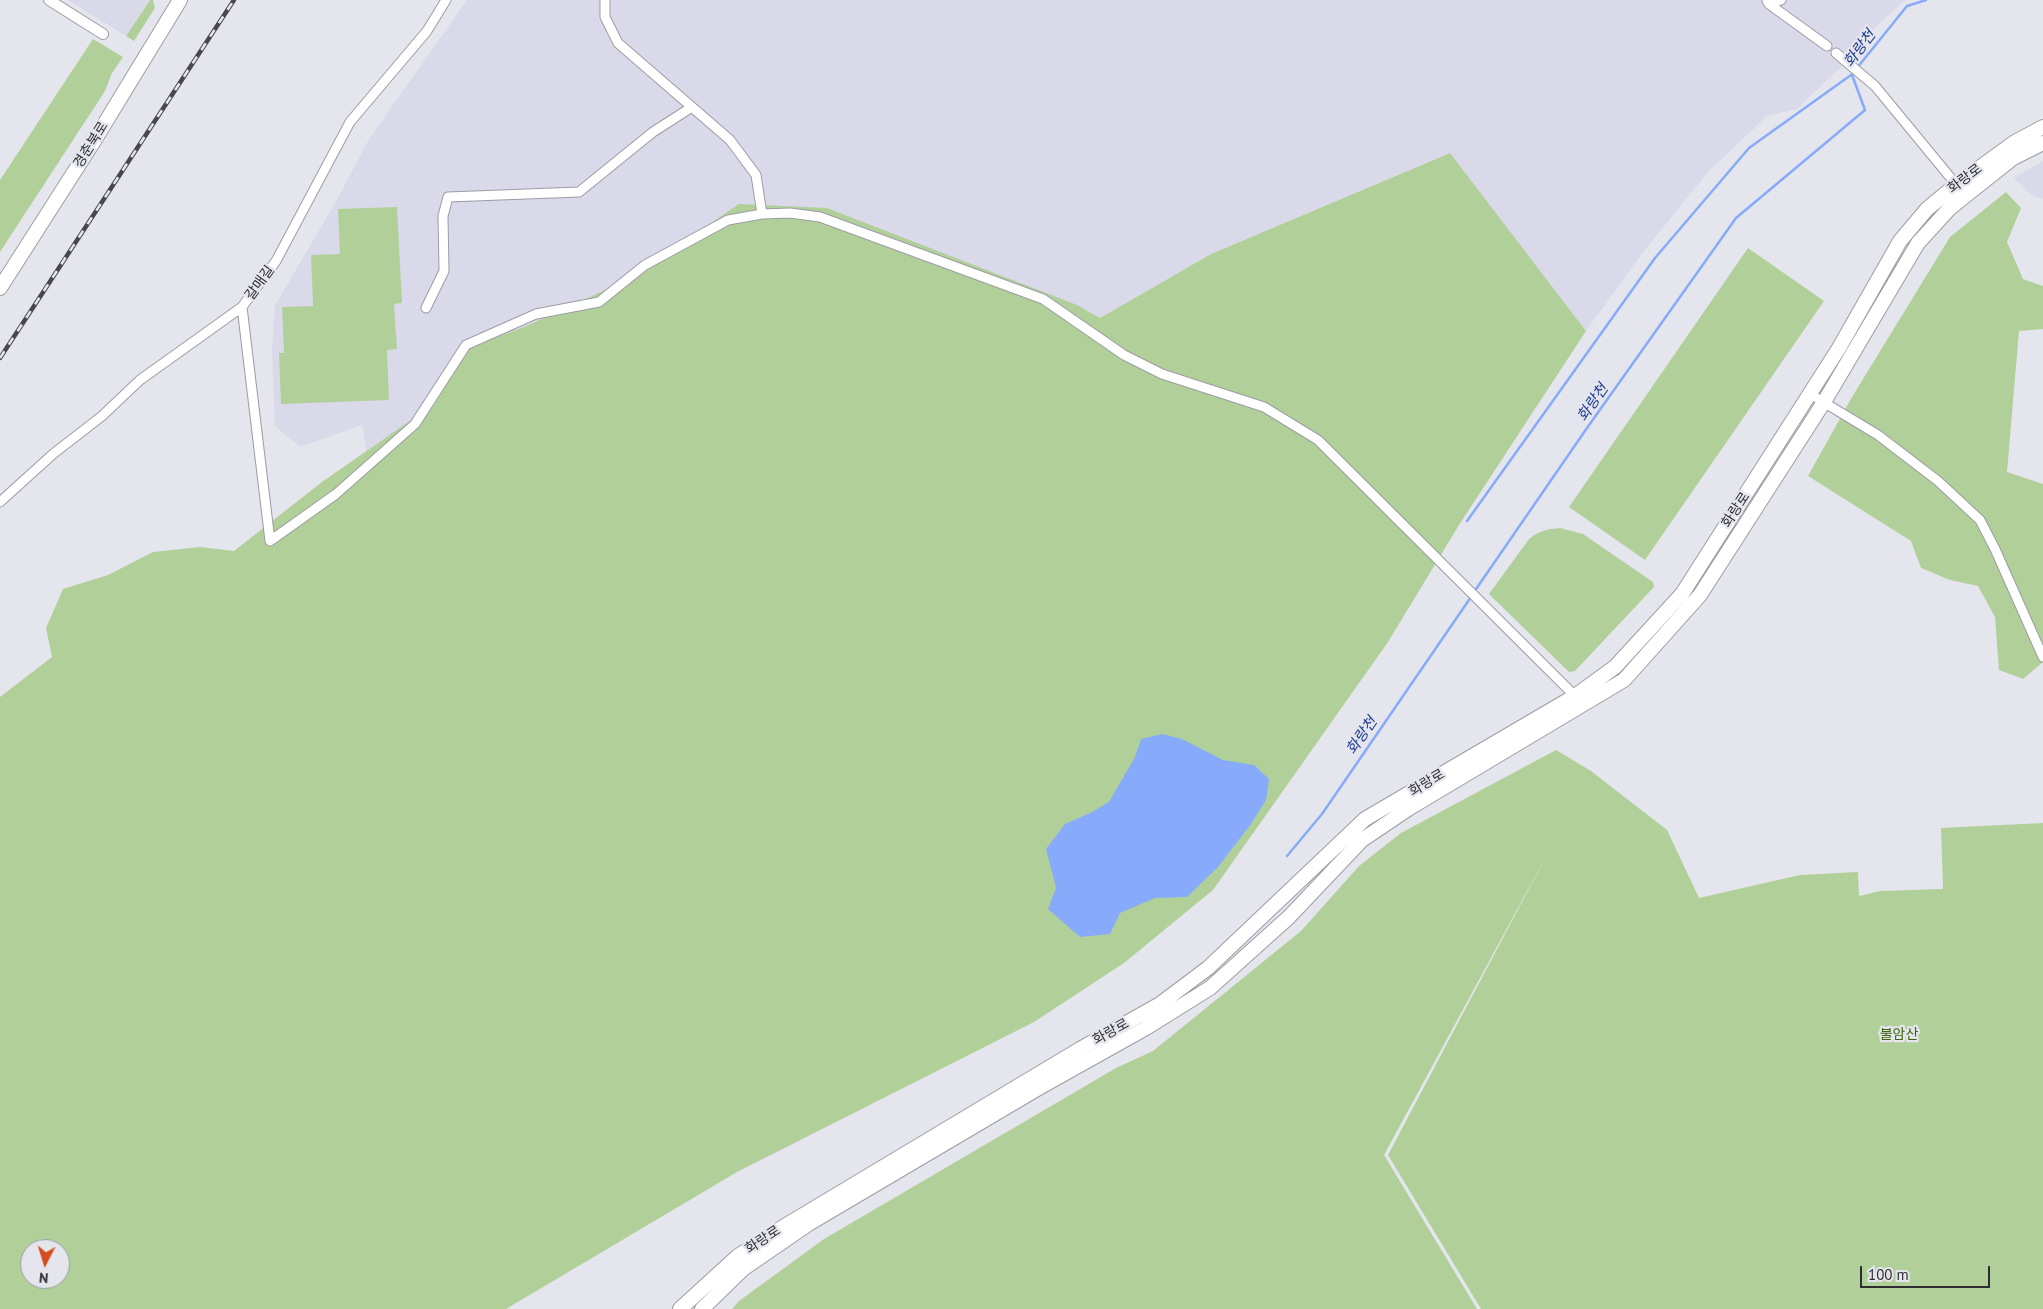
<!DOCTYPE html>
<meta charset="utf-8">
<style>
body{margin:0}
#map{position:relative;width:2043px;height:1309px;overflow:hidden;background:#e5e5ed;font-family:"PT Sans",sans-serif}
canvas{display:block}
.north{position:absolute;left:20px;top:1239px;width:50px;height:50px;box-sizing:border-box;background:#e5e5ed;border:1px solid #9c9ca2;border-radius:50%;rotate:185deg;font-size:14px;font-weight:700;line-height:20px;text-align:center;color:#2e2e31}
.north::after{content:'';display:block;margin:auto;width:18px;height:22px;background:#d54d1e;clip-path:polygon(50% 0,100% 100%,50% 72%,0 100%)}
.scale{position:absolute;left:1860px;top:1266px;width:130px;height:22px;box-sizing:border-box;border:2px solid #2e2e31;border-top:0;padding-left:6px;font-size:15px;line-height:18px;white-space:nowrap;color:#2e2e31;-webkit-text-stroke:4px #e5e5ed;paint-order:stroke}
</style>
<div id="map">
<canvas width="2043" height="1309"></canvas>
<div class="north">N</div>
<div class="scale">100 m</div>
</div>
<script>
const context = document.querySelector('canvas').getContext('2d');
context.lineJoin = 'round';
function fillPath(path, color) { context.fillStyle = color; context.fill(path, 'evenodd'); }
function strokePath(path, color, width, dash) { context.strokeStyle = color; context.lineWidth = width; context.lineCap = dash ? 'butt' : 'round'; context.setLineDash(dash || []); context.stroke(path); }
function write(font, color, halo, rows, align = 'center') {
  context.font = font + ' "PT Sans","Noto Sans KR",sans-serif'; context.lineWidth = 4.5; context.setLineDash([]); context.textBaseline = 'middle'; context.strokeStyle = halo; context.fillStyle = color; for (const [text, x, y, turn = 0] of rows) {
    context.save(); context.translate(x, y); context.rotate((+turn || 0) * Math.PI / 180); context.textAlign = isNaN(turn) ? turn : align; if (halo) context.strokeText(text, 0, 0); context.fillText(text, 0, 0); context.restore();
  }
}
fillPath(new Path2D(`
 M68,0H149L126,36Z
 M467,0H1905L1868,34L1842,66L1797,109L1767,116L1708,172L1644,251L1586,331L1449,153L1211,254L1100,318L1077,305L650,264L607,289L524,327L470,347L434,404L367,451L362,425L300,447L275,426L272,350L275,305L333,207L369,139Z
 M2043,161V199L2031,195L2014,178Z`), '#dad9e9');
fillPath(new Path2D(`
 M150,0H153L155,8L134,41L126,36Z
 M93,39L123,57L112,73L105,91L0,252V180Z
 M1450,153L1586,331L1459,525L1388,642L1213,890L1124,963L1034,1022L737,1172L506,1309H0V697L52,657L46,628L63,589L108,575L153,552L200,547L234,551L322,482L434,404L470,347L524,327L607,289L650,264L739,204L827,208L1077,305L1100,318L1211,254ZM30,1249H60V1279H30Z
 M2006,192L2021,208L2007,242L2023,279L2043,286V329L2019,331L2007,472L2043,484V662L2023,679L1999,670L1995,617L1978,586L1950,580L1921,568L1911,541L1808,476L1852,397L1950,237Z
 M397,207L402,303L394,304L397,349L387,350L389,400L281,404L279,353H284L282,307L313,306L311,255L340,254L338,209Z
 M1748,248L1824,301L1645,560L1569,507Z
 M1560,528L1583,534L1653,582L1654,587L1575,671L1569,672L1489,594L1529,539C1539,531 1547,529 1560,528Z
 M1556,750L1591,771L1667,830L1699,898L1800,875L1858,872L1859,896L1880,891L1943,889L1941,828L2043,823V1309H1481L1388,1155L1550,849L1384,1155L1477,1309H732L739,1301L824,1239L1116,1068L1153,1051L1301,931L1359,866L1401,833Z`), '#b1d099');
fillPath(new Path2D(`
 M1162,734L1182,739L1223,760L1254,765L1269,779L1266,800L1251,824L1218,867L1187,897L1155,898L1120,913L1110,934L1080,937L1048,909L1056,888L1046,849L1065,824L1090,813L1109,802L1135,757L1141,739Z`), '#87abfa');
strokePath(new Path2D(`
 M1857,68L1907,6L1926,0
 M1467,521L1655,258L1749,148L1851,75
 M1474,592L1587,428L1736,218L1865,110L1852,75L1854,72
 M1287,856L1322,814L1471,597`), '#87abfa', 2.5);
const minor = new Path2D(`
 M605,0V17L618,43L730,140L756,175L762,214
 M1767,1L1769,4L1781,0
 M1769,4L1827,46
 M1836,53L1875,86L1959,188
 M242,307L270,541L336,494L415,424L466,345L536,314L599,302L645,265L728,220L762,214L790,213L820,217L1043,299L1124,355L1162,374L1264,407L1318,440L1578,699
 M426,308L444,271L443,216L448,197L579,192L653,132L692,107
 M1810,394L1878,435L1938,481L1980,520L1995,549L2043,657
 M0,502L53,454L102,416L140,380L242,307L276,261L350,122L427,31L446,0`);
const tertiary = new Path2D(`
 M49,0L103,34`);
const primary = new Path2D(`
 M0,288L94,141L180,0
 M680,1309L738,1256L788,1224L1080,1049L1160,1004L1208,968L1365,819L1575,696L1615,667L1682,594L1839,348L1900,241L1927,209L1956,185L2015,142L2043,127
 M702,1309L743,1269L810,1223L1037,1089L1146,1028L1210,988L1289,917L1362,840L1408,809L1624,680L1700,595L1824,402L1918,243L1949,209L1965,196L2013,158L2043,143`);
strokePath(minor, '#9c9ca4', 11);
strokePath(tertiary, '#9c9ca4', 12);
strokePath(primary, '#9c9ca4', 16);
strokePath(minor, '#fff', 9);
strokePath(tertiary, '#fff', 10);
strokePath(primary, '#fff', 14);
const rail = new Path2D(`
 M0,358L234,0`);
strokePath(rail, '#48484c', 4.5);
strokePath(rail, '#e5e5ed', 2.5, [8]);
write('14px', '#2e2e31', '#e5e5ed', [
 ["경춘북로",91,145,-58],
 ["화랑로",1965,179,-37],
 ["갈매길",260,283,-54],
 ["화랑로",1736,510,-57],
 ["화랑로",1427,783,-31],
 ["화랑로",1111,1032,-29],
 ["화랑로",763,1240,-33]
]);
write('14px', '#3e650b', '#e5e5ed', [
 ["불암산",1899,1035]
]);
write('italic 15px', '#1a3a93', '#e5e5ed', [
 ["화랑천",1860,49,-53],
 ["화랑천",1593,403,-55],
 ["화랑천",1362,736,-55]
]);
</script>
